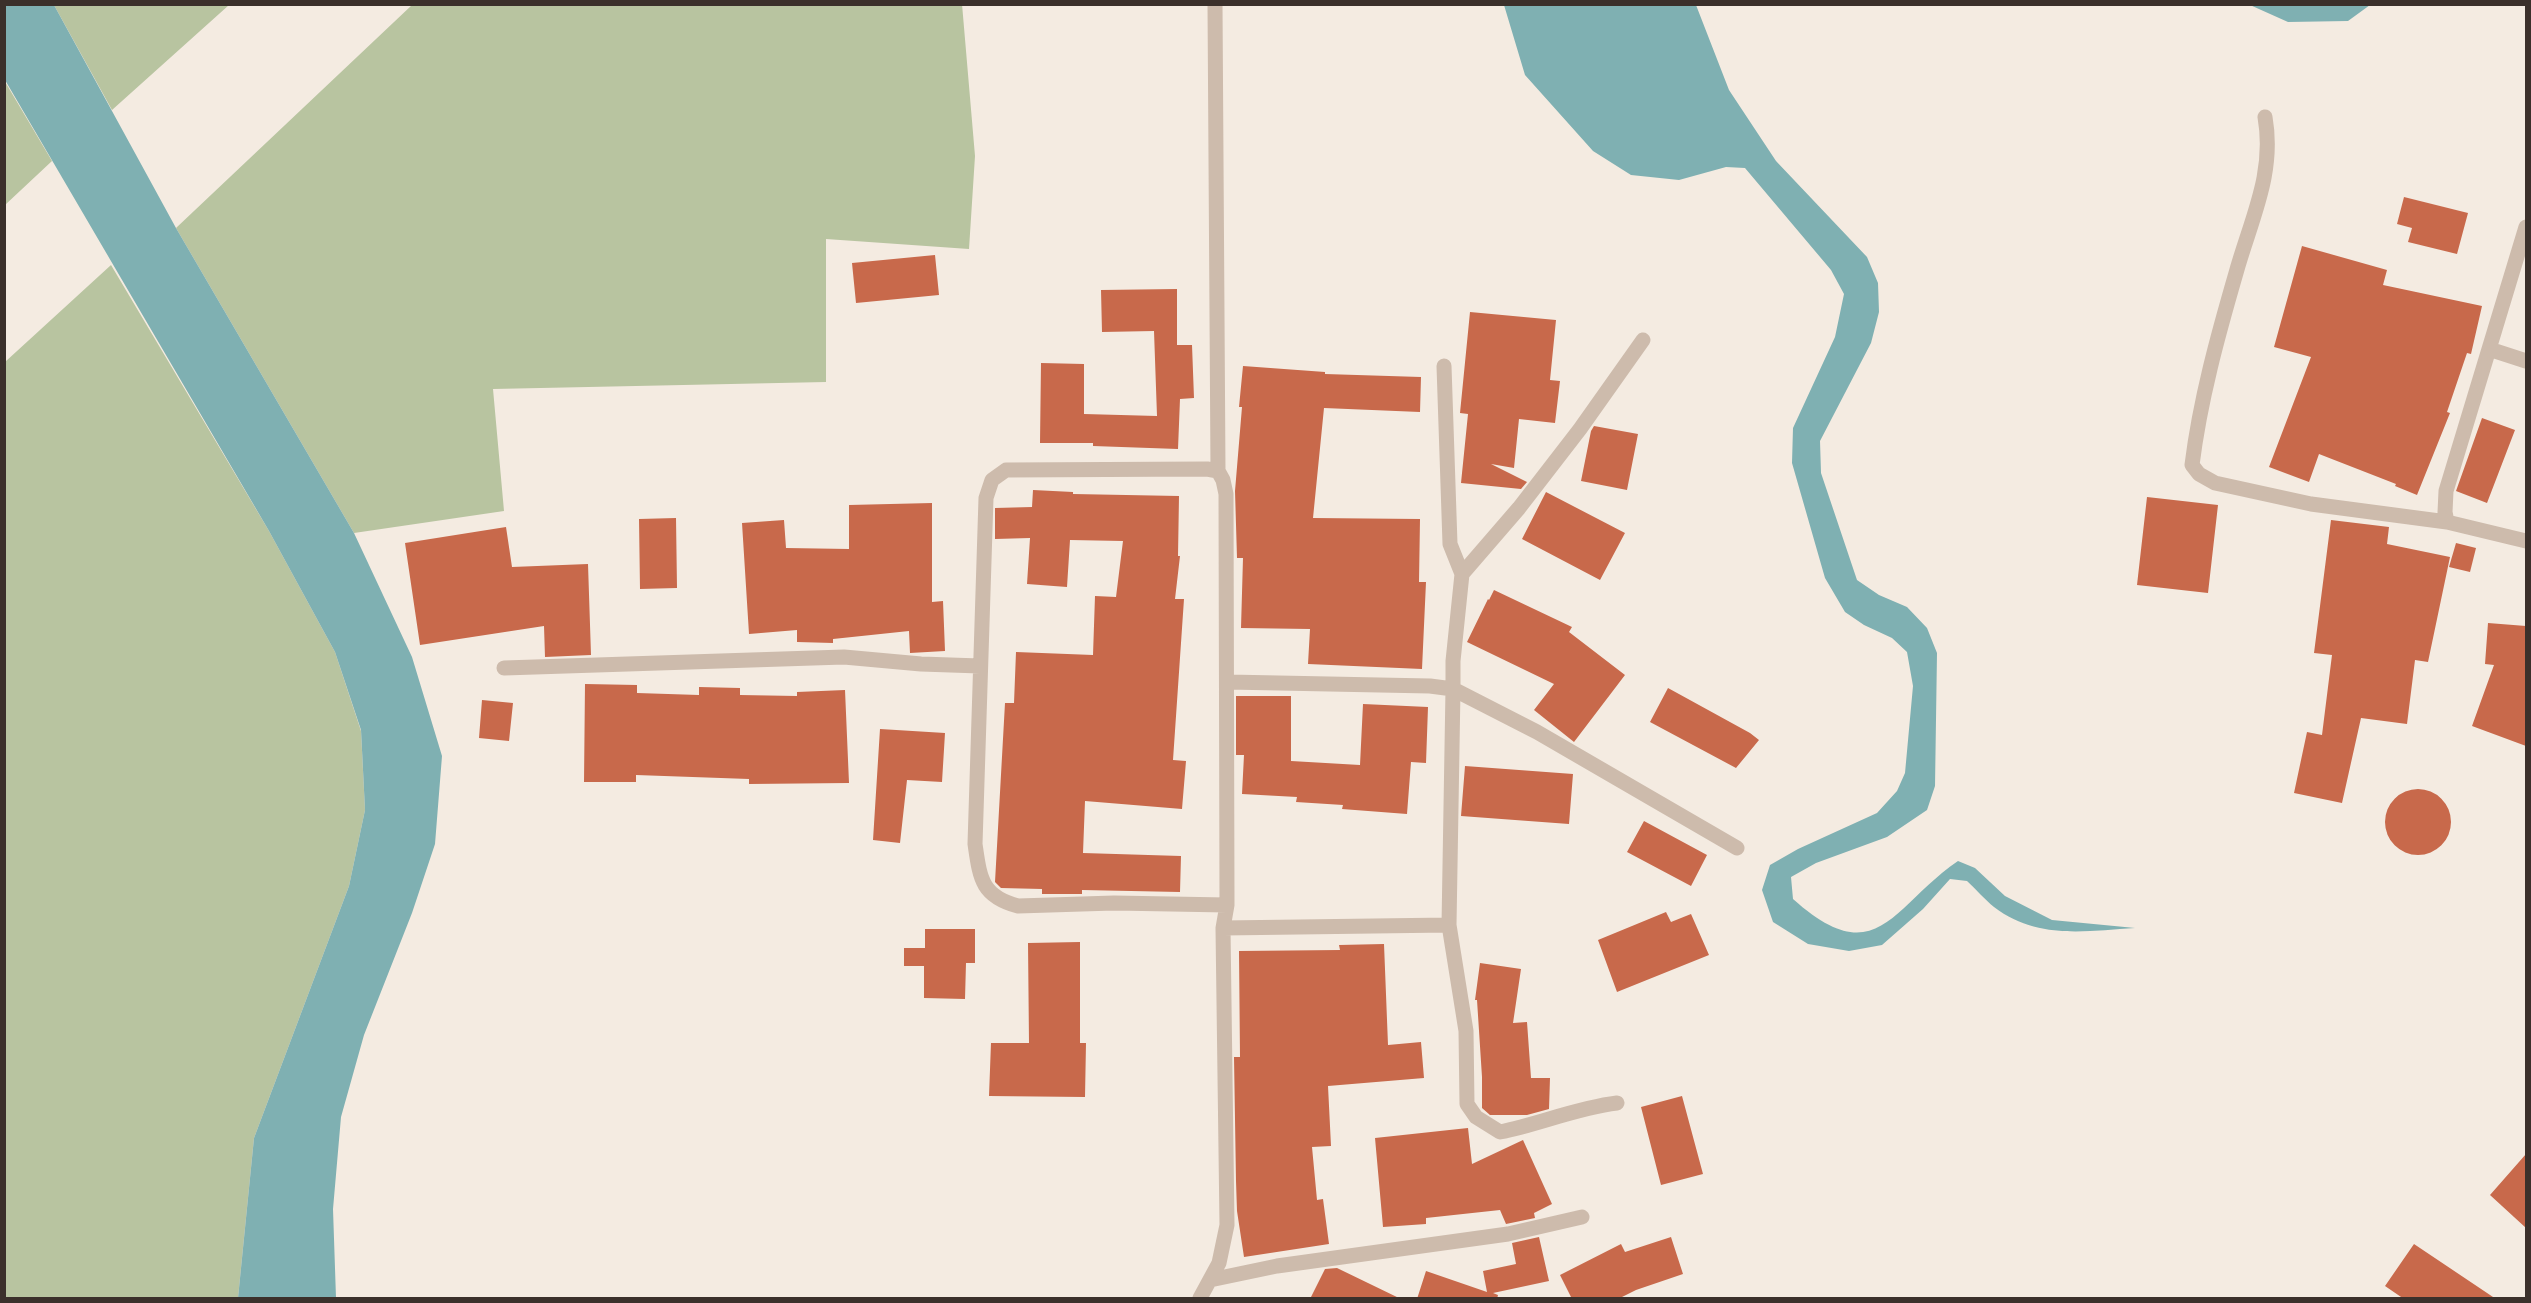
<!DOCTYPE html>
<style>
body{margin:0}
#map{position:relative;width:2531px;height:1303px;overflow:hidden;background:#f4ebe1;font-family:Figtree,sans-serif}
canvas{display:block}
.frame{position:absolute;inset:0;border:6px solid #3b302b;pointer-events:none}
</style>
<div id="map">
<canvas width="2531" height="1303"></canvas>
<div class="frame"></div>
</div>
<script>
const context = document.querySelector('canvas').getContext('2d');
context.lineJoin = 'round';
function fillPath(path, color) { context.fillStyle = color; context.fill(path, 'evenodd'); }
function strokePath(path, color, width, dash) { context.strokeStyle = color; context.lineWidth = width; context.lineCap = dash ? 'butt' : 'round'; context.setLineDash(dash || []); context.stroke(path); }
fillPath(new Path2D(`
 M962,4L975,156L969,249L826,239V382L493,389L504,511L354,533L176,228L412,5Z
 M54,5H229L112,110Z
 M4,80L52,161L5,205H4Z
 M111,265L269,531L335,652L361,731L365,810L349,886L254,1138L238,1298H5V362Z`), '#b8c4a0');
fillPath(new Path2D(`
 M4,5H54L176,228L354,533L412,657L442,756L435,844L412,913L364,1035L341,1117L333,1209L336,1298H238L254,1138L349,886L365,810L361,730L335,652L269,531L5,80Z
 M1504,5H1696L1729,90L1776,161L1867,257L1878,283L1879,312L1871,343L1820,441L1821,473L1857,580L1879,595L1907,607L1927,628L1937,653L1935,786L1927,810L1887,837L1816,863L1791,877L1793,899C1877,974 1892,906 1958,861L1975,868L2005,896L2052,920L2135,928C2085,931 2037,940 1994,907C1985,900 1976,889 1967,881L1950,879L1923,909L1882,945L1849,951L1808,944L1773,922L1762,890L1770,865L1798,849L1877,813L1897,791L1905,773L1913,686L1907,652L1892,638L1864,625L1845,612L1825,578L1792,463L1793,428L1835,337L1844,294L1831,270L1745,168L1726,167L1679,180L1631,175L1593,151L1525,75Z
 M2250,5H2370L2348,21L2288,22Z`), '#7fb0b2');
fillPath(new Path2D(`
 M2404,197L2468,213L2457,254L2408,242L2412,228L2397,224Z
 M2302,246L2387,270L2383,285L2482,306L2471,354L2467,353L2447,412L2450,413L2417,495L2395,486L2396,484L2319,454L2309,482L2269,467L2311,357L2274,347Z
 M935,255L939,295L856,303L852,263Z
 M1177,289V345H1192L1194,398L1180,399L1178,449L1093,446V443H1040L1041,363L1084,364V414L1157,416L1154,331L1102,332L1101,290Z
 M1470,312L1556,320L1550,380L1560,381L1555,423L1519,419L1514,468L1491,464L1527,482L1521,489L1461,483L1468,414L1460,413Z
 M1243,366L1325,372V374L1421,377L1420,412L1324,408L1313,518L1420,519L1419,582H1426L1422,669L1308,664L1310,629L1241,628L1243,558H1237L1235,491L1242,407H1239Z
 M2482,418L2515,430L2487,503L2456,491Z
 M1594,426L1638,434L1627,490L1581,481L1591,431Z
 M1033,490L1073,492V494L1179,496L1178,556H1180L1175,599H1184L1173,760L1186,761L1182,809L1085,801L1083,853L1181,856L1180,892L1082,890V894H1042V889L1001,888L995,882L1005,703H1014L1016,652L1093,655L1095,596L1116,597L1123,541L1070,540L1067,587L1027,584L1030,538L995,539V508L1032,507Z
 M1546,492L1625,533L1600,580L1522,539Z
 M2147,497L2218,505L2208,593L2137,585Z
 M932,503V602L943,601L945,651L910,653L909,631L833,639V643L797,642V630L749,634L742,523L784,520L786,548L849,549V505Z
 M676,518L677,588L640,589L639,519Z
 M2331,520L2389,527L2387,544L2450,557L2428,662L2415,660L2407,724L2361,718L2342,803L2294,793L2307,732L2322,735L2332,655L2314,653Z
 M506,527L512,567L588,564L591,655L545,657L544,626L420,645L405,543Z
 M2456,543L2476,548L2470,572L2449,567Z
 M1494,590L1572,627L1569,632L1625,675L1574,742L1534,710L1554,684L1467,642L1488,599L1489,600Z
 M2488,623L2526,626V746L2472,726L2494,665L2485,664Z
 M585,684L637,685V693L699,695V687L740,688V695L797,696V692L845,690L849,783L749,784V779L636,775V782H584Z
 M1668,688L1750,733L1759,740L1736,768L1650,722Z
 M1236,696H1291V761L1360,765L1363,704L1428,707L1426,763L1411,762L1407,814L1342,809L1343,805L1296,802L1297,797L1242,794L1244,755H1236Z
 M482,700L513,703L509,741L479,738Z
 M880,729L945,733L942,782L907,780L900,843L873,840Z
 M1465,766L1573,774L1569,824L1461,816Z
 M2385 822a33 33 0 1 1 66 0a33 33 0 1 1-66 0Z
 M1644,821L1707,855L1691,886L1627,852Z
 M1666,912L1671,922L1691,914L1709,955L1617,992L1598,940Z
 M925,929H975V963H966L965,999L924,998V966H904V948H925Z
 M1080,942V1043H1086L1085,1097L989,1096L991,1043H1029L1028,943Z
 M1384,944L1388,1045L1421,1042L1424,1078L1328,1086L1331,1146L1312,1147L1317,1200L1323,1199L1329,1244L1244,1257L1237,1211L1236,1181L1234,1057H1240L1239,951L1340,950L1339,945Z
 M1480,963L1521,969L1513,1023L1527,1022L1531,1078H1550L1549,1109L1527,1115H1490L1482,1108V1077L1477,1000H1475Z
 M1682,1096L1703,1174L1661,1185L1641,1107Z
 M1468,1128L1472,1164L1523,1140L1552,1204L1534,1213L1535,1218L1506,1224L1500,1210L1426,1218V1224L1383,1227L1375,1138Z
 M2526,1154V1228L2490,1195Z
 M1539,1237L1549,1281L1493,1293L1498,1295L1497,1299H1417L1426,1271L1487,1292L1483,1271L1516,1264L1512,1243Z
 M1671,1237L1683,1274L1636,1290L1618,1299H1572L1560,1275L1621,1244L1625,1252Z
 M2414,1244L2496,1299H2404L2385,1286Z
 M1337,1268L1401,1299H1310L1325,1269Z`), '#c8694b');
strokePath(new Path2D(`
 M1215,4L1218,471
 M2265,117C2275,174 2251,219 2236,273C2218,335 2200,400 2192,465L2199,474L2215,483L2311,504L2447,522L2526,541
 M2489,349L2526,361
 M1444,366L1450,544L1462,574
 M2447,522L2445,512L2446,491L2526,227
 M504,668L844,657L921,664L980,666
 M1228,682L1430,686L1453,689V661L1462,574L1519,508L1580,429L1643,340
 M1449,925L1453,689L1537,732L1737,848
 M1223,928L1449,925L1466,1031L1467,1104L1476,1117L1500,1132C1540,1124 1576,1108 1617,1103
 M1210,1280L1277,1266L1508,1234L1582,1217
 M1200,1298L1219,1263L1227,1225L1223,928L1227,905L1226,494L1223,480L1218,471L1207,469L1006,470L992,480L986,498L975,844C980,878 981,896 1018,906L1114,903L1227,905`), '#cdbbac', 15);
</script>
